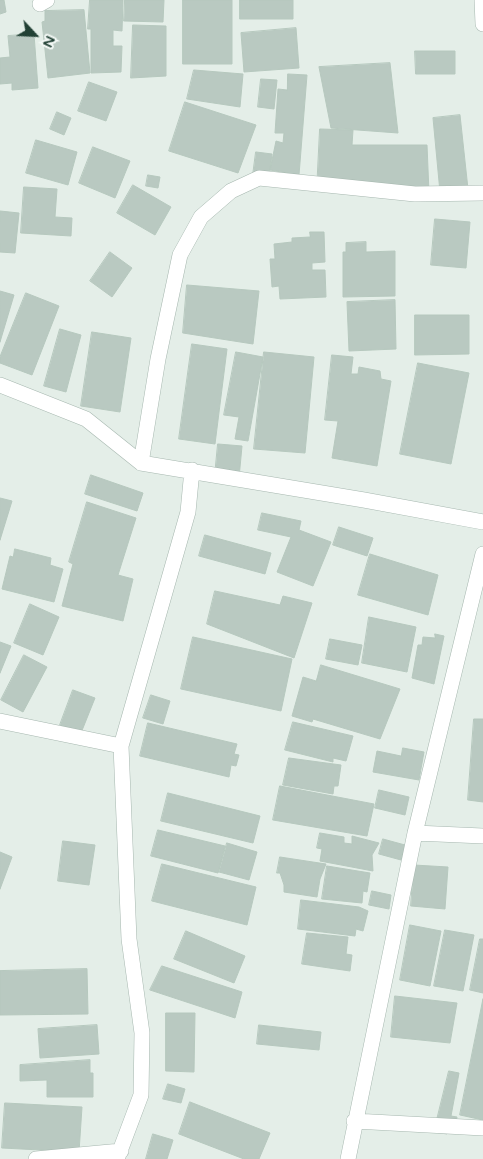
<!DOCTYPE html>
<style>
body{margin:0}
#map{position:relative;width:483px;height:1159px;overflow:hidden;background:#e4eee8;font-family:"Varela Round",sans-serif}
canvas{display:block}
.north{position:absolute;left:10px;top:10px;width:50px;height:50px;-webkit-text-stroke:4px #f5faf7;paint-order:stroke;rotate:115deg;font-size:14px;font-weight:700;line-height:20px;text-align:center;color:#224135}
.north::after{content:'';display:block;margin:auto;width:18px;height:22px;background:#224135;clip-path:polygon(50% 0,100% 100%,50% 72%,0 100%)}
</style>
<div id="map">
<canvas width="483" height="1159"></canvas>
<div class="north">N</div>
</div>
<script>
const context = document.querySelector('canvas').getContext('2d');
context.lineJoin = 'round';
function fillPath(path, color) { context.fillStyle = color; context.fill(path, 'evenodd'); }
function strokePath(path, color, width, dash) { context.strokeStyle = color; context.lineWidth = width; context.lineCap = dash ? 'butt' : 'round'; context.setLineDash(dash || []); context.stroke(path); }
const building = new Path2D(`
 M0,0H4L6,12L0,14Z
 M90,0H123L122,31L113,30V46H122L121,72L91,73V29H88Z
 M125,0H164L163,22L124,21Z
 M183,0H232V64H183Z
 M240,0H293V19H240Z
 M84,10L90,73L48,78L42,22L45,21V11Z
 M133,25L166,26V76L131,78Z
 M296,28L299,68L244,72L241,33Z
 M34,34L38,88L12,90V83L0,84V58L10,57L8,36Z
 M415,51H455V74H416Z
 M390,63L398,133L331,128L319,67Z
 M194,70L243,74L240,107L187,99Z
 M288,74L307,75L299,175L270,170L276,141L283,143L284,133H275L278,89L287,90Z
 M261,79L277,80L274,109L258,107Z
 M89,82L117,92L106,121L78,111Z
 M185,102L256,125L238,173L169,151Z
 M57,112L71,118L64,135L50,129Z
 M460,115L468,189L440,192L433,118Z
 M320,129L353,130L352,145H427L429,193L317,190Z
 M36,140L77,152L68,185L26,173Z
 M93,147L130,161L115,198L79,183Z
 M256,152L272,154L269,178L253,175Z
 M148,175L160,177L158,188L146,186Z
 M133,185L171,207L155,235L117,213Z
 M24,187L57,189L55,217L72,218L71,236L21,233Z
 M0,211L19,213L15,253L0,252Z
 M435,219L470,222L466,268L431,265Z
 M310,232H324L325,262L312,263V270H325L326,297L280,299L279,286L272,287L270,259H275L274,244L292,242V238L310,237Z
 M366,242V252L395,251V296L343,297V252H346V243Z
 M110,252L132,268L112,297L90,281Z
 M187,285L259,291L253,344L183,333Z
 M0,291L14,295L0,342Z
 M26,293L59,306L32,375L0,363V357Z
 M395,300L396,349L349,351L347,302Z
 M415,315H469V354L415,355Z
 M60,329L81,335L66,392L44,386Z
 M92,332L131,338L120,412L81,406Z
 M192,344L227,349L215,444L179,439Z
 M236,352L263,357L248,441L235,439L239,417L224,415Z
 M264,352L314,357L305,453L254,449Z
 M332,355L353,357L351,374H358L359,367L380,371L381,379L391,381L377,466L332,458L338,421L325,420Z
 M418,363L469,373L451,464L400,454Z
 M218,444L242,446L239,478L215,475Z
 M91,475L143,493L137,511L85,494Z
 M0,498L12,501L0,540Z
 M87,502L136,518L118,575L133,579L123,621L62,606L73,564L69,562Z
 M262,513L301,521L299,530L331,542L313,586L277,572L291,537L258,530Z
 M339,527L373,538L367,556L333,545Z
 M205,535L271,553L265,574L199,556Z
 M15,549L51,558L50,565L63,569L54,602L2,589L10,556L13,557Z
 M370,554L438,575L428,615L358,595Z
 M215,591L280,605L283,596L312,603L294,658L207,624Z
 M30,604L59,617L43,655L14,643Z
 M369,617L416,627L407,672L362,663Z
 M435,634L444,636L434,684L412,678L418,645H422L423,637L435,638Z
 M193,637L292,659L281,711L181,689Z
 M330,639L362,645L358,665L326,659Z
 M0,642L11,646L0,673Z
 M24,655L47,667L23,712L1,700Z
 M321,665L400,689L380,739L313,719L312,722L292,716L303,677L316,681Z
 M73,690L95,698L81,733L60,725Z
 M151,695L170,701L163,724L143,718Z
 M474,719H483V802L468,800Z
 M293,722L353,736L346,761L333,758V762L285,750Z
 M148,723L237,744L234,754L239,755L236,766L231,765L229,777L140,756Z
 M403,748L424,752L419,780L373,772L377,751L401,756Z
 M289,758L341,765L338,786H334L333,794L283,785Z
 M280,786L374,804L367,836L273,820Z
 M379,790L409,797L405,815L375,808Z
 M168,793L260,816L253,843L161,821Z
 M158,830L225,846L218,873L151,856Z
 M320,833L344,837V843L352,844V836L379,843L372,855L373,871L320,861L322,849L317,848Z
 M383,839L405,845L401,860L379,854Z
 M63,841L95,845L89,885L58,881Z
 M227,843L257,852L249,880L219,872Z
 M0,852L12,857L0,889Z
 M280,857L326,864L320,879L317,897L284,892V885L280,873H277Z
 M162,864L256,887L247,925L152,901Z
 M414,865L448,867L445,909L411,906Z
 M327,866L370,873L367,892L363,891L362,903L322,899Z
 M372,891L391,895L389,909L369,905Z
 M301,900L359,907L368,911L363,931L356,929L355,936L298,929Z
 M410,925L441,931L430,986L400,980Z
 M445,930L474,935L463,991L434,986Z
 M186,931L245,956L234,983L174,959Z
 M307,933L348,937L346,954L352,955L350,971L302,964Z
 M480,939H483V993L470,990Z
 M162,966L242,992L235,1018L150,990Z
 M87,969L88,1014L0,1015V971Z
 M395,996L457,1003L450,1043L391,1037Z
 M483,999V1120L460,1115Z
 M166,1013H195L194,1072L166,1071Z
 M97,1025L99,1054L40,1058L38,1029Z
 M259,1025L321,1032L319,1050L257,1044Z
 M90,1060V1073H93V1097H47V1080L20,1081V1065Z
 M449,1071L459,1073L451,1116L457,1117L454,1133L448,1132L447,1134L434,1132Z
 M168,1084L185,1089L181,1103L163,1099Z
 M190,1102L270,1133L259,1159H244L179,1134Z
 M5,1103L82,1107L79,1152L2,1148Z
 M153,1134L173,1140L167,1159H146Z`);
fillPath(building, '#b9c9c1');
strokePath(building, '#b6c8be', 1);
const minor = new Path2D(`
 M482,0L483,24
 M40,4L47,0
 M0,385L86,419L141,463L364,500L483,522
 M141,463L158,359L180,255L201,217L231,191L259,178L415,194L483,193
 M0,721L121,746
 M415,833L483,836
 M354,1121L483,1128
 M36,1159L121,1151
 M117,1159L141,1095L142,1033L129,939L121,746L188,512L192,470
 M348,1159L415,833L483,554`);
strokePath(minor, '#a6b7af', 16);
strokePath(minor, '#fff', 15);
</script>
